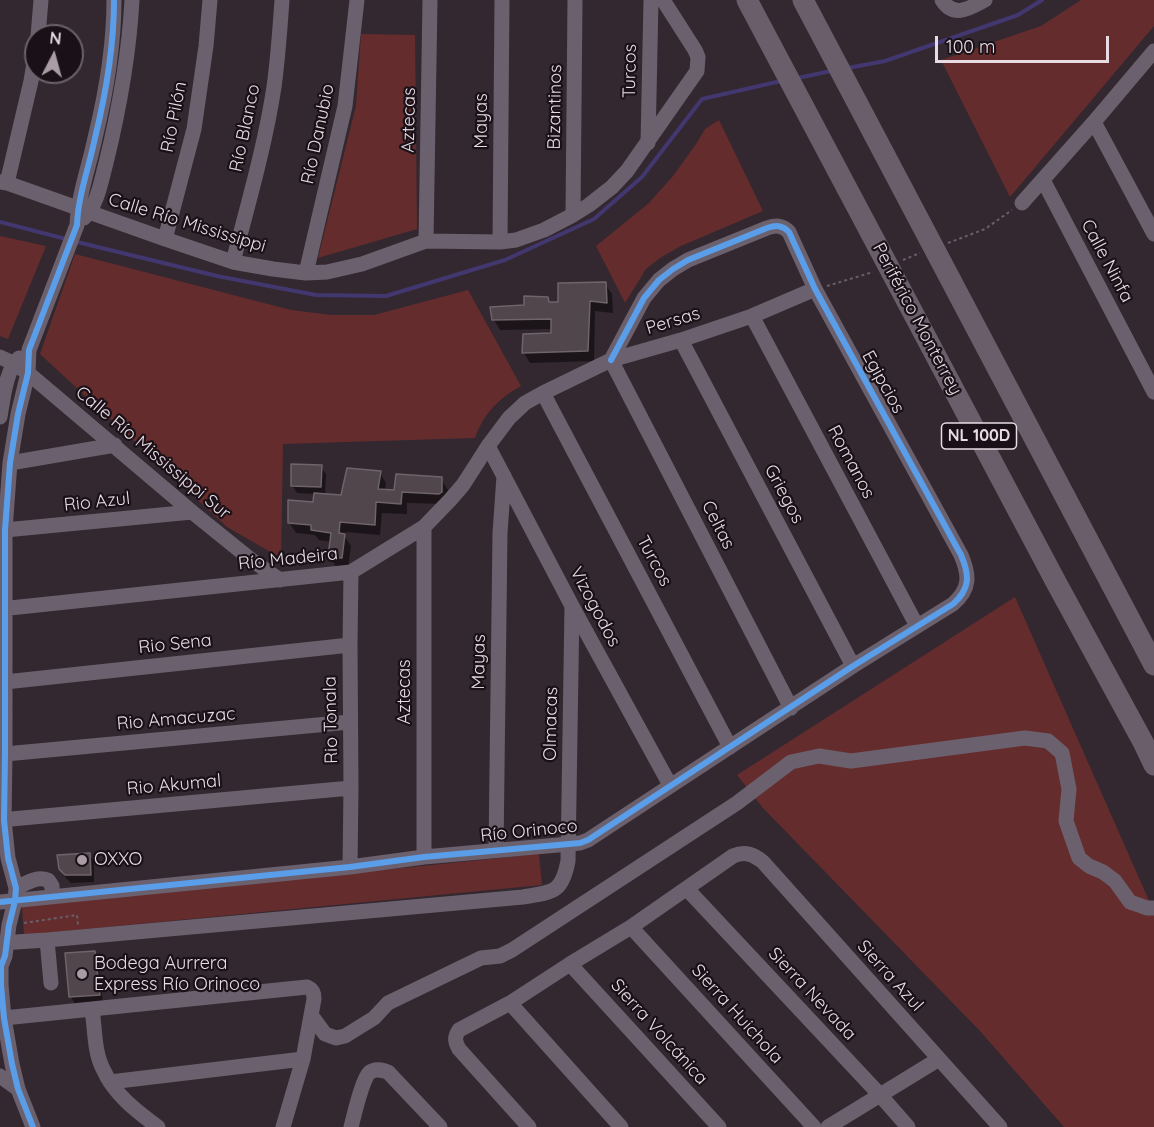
<!DOCTYPE html>
<meta charset="utf-8">
<style>
body{margin:0}
#map{position:relative;width:1154px;height:1127px;overflow:hidden;background:#332830;font-family:Quicksand,sans-serif}
canvas{display:block}
.north{position:absolute;left:24px;top:24px;width:60px;height:60px;box-sizing:border-box;background:#191117;border:2px solid #6c6269;border-radius:50%;rotate:6deg;font-size:16px;font-weight:700;line-height:24px;text-align:center;color:#e8dbe4}
.north::after{content:'';display:block;margin:auto;width:21px;height:27px;background:#a99ca5;clip-path:polygon(50% 0,100% 100%,50% 72%,0 100%)}
.scale{position:absolute;left:935px;top:36px;width:174px;height:27px;box-sizing:border-box;border:3px solid #e8dbe4;border-top:0;padding-left:8px;font-size:18px;line-height:21px;white-space:nowrap;color:#e8dbe4;-webkit-text-stroke:4px #191117;paint-order:stroke}
</style>
<div id="map">
<canvas width="1154" height="1127"></canvas>
<div class="north">N</div>
<div class="scale">100 m</div>
</div>
<script>
const context = document.querySelector('canvas').getContext('2d');
context.lineJoin = 'round';
function fillPath(path, color) { context.fillStyle = color; context.fill(path, 'evenodd'); }
function strokePath(path, color, width, dash) { context.strokeStyle = color; context.lineWidth = width; context.lineCap = dash ? 'butt' : 'round'; context.setLineDash(dash || []); context.stroke(path); }
function write(font, color, halo, rows, align = 'center') {
  context.font = font + ' Quicksand,sans-serif'; context.lineWidth = 4.5; context.setLineDash([]); context.textBaseline = 'middle'; context.strokeStyle = halo; context.fillStyle = color; for (const [text, x, y, turn = 0] of rows) {
    context.save(); context.translate(x, y); context.rotate((+turn || 0) * Math.PI / 180); context.textAlign = isNaN(turn) ? turn : align; if (halo) context.strokeText(text, 0, 0); context.fillText(text, 0, 0); context.restore();
  }
}
fillPath(new Path2D(`
 M1081,0H1154V26L1010,197L941,60L1041,26Z
 M361,34L415,35L417,229L318,258L356,106Z
 M719,120L763,211L681,246L660,258L646,269L625,303L596,246L649,203L673,176L696,144L705,129Z
 M0,236L46,246L8,339L0,336Z
 M75,254L291,310L332,315H374L468,290L521,386C499,398 483,414 475,438L283,444L281,558L227,527L40,354Z
 M1015,597L1154,912V1127H1064L980,1031L763,808L737,775Z
 M539,854L542,885L24,935L22,907Z`), '#652c2d');
fillPath(new Path2D(`
 M605,284L612,294L613,313L595,311L594,361L530,363L524,353L552,334V329L500,330L494,320L547,299L550,303H560Z
 M321,467L326,474L325,495L343,496L380,473L386,483L385,491L395,492L441,479L448,490L447,502L445,504L407,503V514L382,513L380,535L346,532L345,537L351,546L348,568L336,567L330,557L332,542L319,540L315,535L296,533L289,522L314,503L315,494L297,493L292,485Z
 M89,854L94,862V882L71,883L65,877L60,869Z
 M94,952L98,960L103,1003L75,1004L71,997Z`), '#0007');
strokePath(new Path2D(`
 M848,68L885,61L1018,15L1042,0
 M798,78L831,71
 M0,222L66,239
 M73,241L217,276L316,295L386,296L505,260L594,219L642,177L702,99L781,81`), '#42376e', 4);
const building = new Path2D(`
 M606,282L607,303L590,301L588,351L522,353L523,334L551,333V319L492,320L490,307L524,305V296L548,297L549,302H558V283Z
 M291,464L322,465L321,487L291,486Z
 M347,468L381,471L378,489L394,490L396,474L442,477V492L439,494L402,492L401,504L376,502L375,525L340,522L339,533L345,534L342,558L328,557L331,533L311,530V525L288,523V500L313,502L314,493L341,495Z
 M90,853L91,875H65L59,869L57,855Z
 M95,951L100,995L69,997L65,953Z`);
fillPath(building, '#50464b');
strokePath(building, '#6e6469', 1.5);
strokePath(new Path2D(`
 M948,243L985,229L1012,210
 M903,260L920,253
 M827,286L873,272
 M24,923L77,915L78,925`), '#685f69', 2, [3, 3]);
strokePath(new Path2D(`
 M942,0C954,19 970,8 985,0
 M38,36L41,0
 M1094,122L1154,234
 M648,143L651,0
 M1043,180L1154,392
 M0,182L7,183L165,239L233,262L273,269L306,273L327,272L362,264L426,241L500,242L516,240L544,230L573,215L589,205L612,187L627,171L697,71L698,57L695,50L663,0
 M7,183L31,81L36,51
 M1022,203L1094,122L1154,51
 M573,215L575,0
 M84,218C98,204 101,181 106,163C119,110 129,55 132,0
 M165,239L194,129L206,46L210,0
 M426,241L430,0
 M500,242L502,0
 M233,262C248,204 265,146 274,87C278,58 280,29 282,0
 M306,273L345,106L357,0
 M752,316L917,626
 M681,340L853,666
 M0,357L13,363L28,373L192,512L249,558L280,580
 M611,360L791,708
 M543,393L730,747
 M0,417C3,400 6,369 19,358
 M488,446L572,606L670,785
 M10,463L115,445
 M424,527V857
 M5,530L192,512
 M0,609L351,572L424,527L450,500L463,485L488,446L509,418L525,403L543,393L611,360L681,340L752,316L815,289
 M5,682L350,645
 M5,754L350,722
 M0,820L351,788
 M496,850L500,533L504,476
 M350,867L351,788L350,645L351,572
 M16,888C27,883 36,876 48,880L52,886V896
 M687,889L880,1095L908,1127
 M0,902L350,867L424,857L580,843L588,840L853,666L953,604C970,589 970,576 961,555L815,289L789,232C782,225 776,225 767,228L688,260L673,269L659,280L644,298L611,360
 M631,927L814,1127
 M47,940L51,983
 M0,943L47,940L523,897C553,892 562,893 568,861L572,606
 M570,964L719,1127
 M510,1003L621,1127
 M92,1009C95,1028 94,1052 103,1069C114,1094 136,1111 158,1127
 M311,1015L325,1034L336,1038L345,1036L374,1018L388,1003L481,958L500,956L512,950L737,803L791,762L819,756L851,761L1025,738L1048,741L1062,753L1069,789L1066,821L1079,858L1089,866L1103,872L1115,881L1130,902L1147,908H1154
 M4,1018L307,987C313,990 314,993 314,999L303,1059L283,1127
 M0,1076L18,1089
 M110,1082L303,1059
 M33,1127L18,1089L12,1064L4,1018L1,985V966L5,956L9,925L15,901L16,888L8,858L4,820L5,754V530L10,463L18,414L28,373L29,350L77,225C78,196 89,167 95,138C106,93 114,47 114,0
 M351,1127C354,1116 362,1079 370,1072C376,1068 382,1070 388,1072L440,1127
 M529,1127L459,1049C455,1042 454,1037 459,1030L510,1003L570,964L631,927L733,856C745,851 753,854 763,862L1000,1127
 M828,1127L939,1059`), '#6b616e', 15);
strokePath(new Path2D(`
 M747,0L1057,584L1143,742L1154,765
 M803,0L1154,665`), '#695e69', 21);
strokePath(new Path2D(`
 M0,902L350,867L424,857L580,843L588,840L853,666L953,604C970,589 970,576 961,555L815,289L789,232C782,225 776,225 767,228L688,260L673,269L659,280L644,298L611,360
 M33,1127L18,1089L12,1064L4,1018L1,985V966L5,956L9,925L15,901L16,888L8,858L4,820L5,754V530L10,463L18,414L28,373L29,350L77,225C78,196 89,167 95,138C106,93 114,47 114,0`), '#5a9eea', 6);
for (const [x, y, r, color] of [
 [82,860,6,"#a99ca5"],
 [82,974,6,"#a99ca5"]
]) { const dot = new Path2D(); dot.arc(x, y, r, 0, 2 * Math.PI); context.fillStyle = color; context.fill(dot); strokePath(dot, '#191117', 2); }
for (const [x, y, w] of [
 [979,436,75]
]) { const box = new Path2D(); box.roundRect(x - w / 2, y - 13, w, 26, 4.5); context.fillStyle = '#191117'; context.fill(box); strokePath(box, '#e8dbe4', 1.5); }
write('bold 16px', '#e8dbe4', null, [
 ["NL 100D",979,436]
]);
write('18px', '#e8dbe4', '#191117', [
 ["Turcos",630,71,-89],
 ["Bizantinos",555,107,-89],
 ["Río Pilón",174,117,-79],
 ["Aztecas",409,120,-89],
 ["Mayas",482,121,-90],
 ["Río Blanco",245,128,-78],
 ["Río Danubio",318,134,-78],
 ["Calle Río Mississippi",187,223,17],
 ["Calle Ninfa",1107,261,62],
 ["Periférico Monterrey",917,319,62],
 ["Persas",673,321,-17],
 ["Egipcios",883,382,61],
 ["Calle Río Mississippi Sur",153,453,40],
 ["Romanos",851,462,62],
 ["Griegos",784,494,62],
 ["Rio Azul",97,502,-6],
 ["Celtas",718,525,63],
 ["Río Madeira",288,559,-6],
 ["Turcos",654,561,62],
 ["Vizogodos",595,607,62],
 ["Rio Sena",175,644,-6],
 ["Mayas",479,662,-89],
 ["Aztecas",405,692,-90],
 ["Rio Amacuzac",176,719,-5],
 ["Rio Tonala",331,720,-91],
 ["Olmacas",551,724,-89],
 ["Rio Akumal",174,785,-5],
 ["Río Orinoco",529,831,-6],
 ["Sierra Azul",890,976,48],
 ["Sierra Nevada",812,994,47],
 ["Sierra Huichola",737,1014,48],
 ["Sierra Volcánica",659,1032,48]
]);
write('18px', '#e8dbe4', '#191117', [
 ["OXXO",94,860],
 ["Bodega Aurrera",94,964],
 ["Express Río Orinoco",94,985]
], 'left');
</script>
